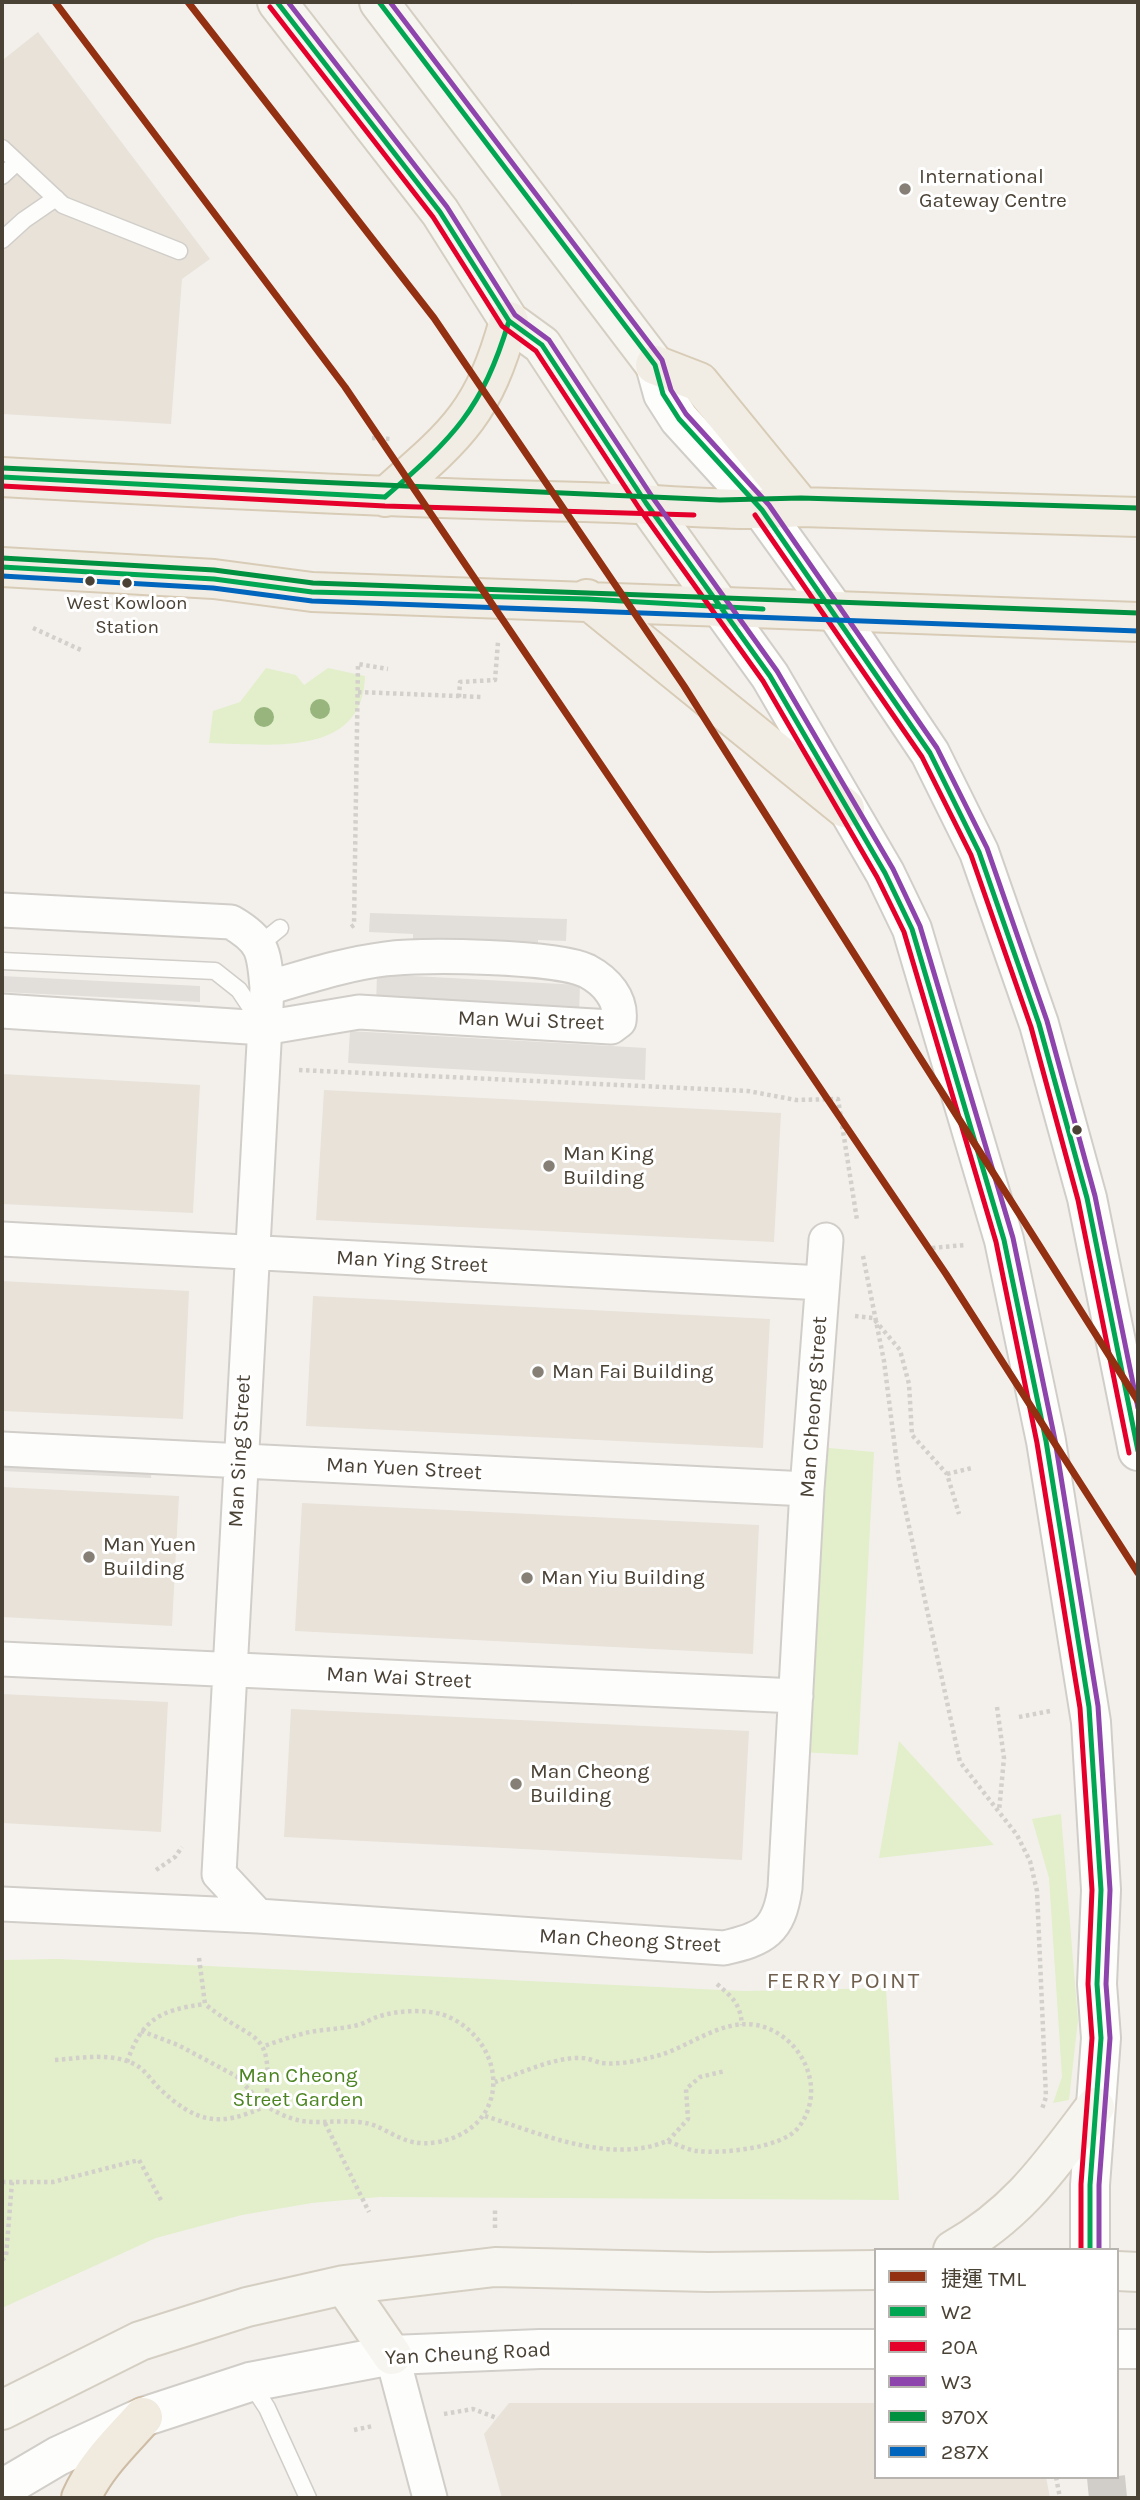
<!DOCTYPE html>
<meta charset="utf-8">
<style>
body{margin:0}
#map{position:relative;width:1140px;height:2500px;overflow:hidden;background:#f3f0ec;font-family:Karla,"Noto Sans TC",sans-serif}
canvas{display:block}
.frame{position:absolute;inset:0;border:4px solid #4b4236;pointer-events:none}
.legend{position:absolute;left:874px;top:2248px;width:245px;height:231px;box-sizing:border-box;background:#fff;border:2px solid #b7b3af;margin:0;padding:9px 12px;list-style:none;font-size:21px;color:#4b4236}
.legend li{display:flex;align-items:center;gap:14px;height:35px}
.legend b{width:35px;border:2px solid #b7b3af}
</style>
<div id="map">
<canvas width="1140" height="2500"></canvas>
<div class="frame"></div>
<ul class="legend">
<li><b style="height:9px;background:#923011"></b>捷運 TML</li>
<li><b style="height:9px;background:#00a651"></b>W2</li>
<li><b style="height:9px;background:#e4002b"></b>20A</li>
<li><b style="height:9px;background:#8e44ad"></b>W3</li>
<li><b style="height:9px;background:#009140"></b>970X</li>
<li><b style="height:9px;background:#0065bd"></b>287X</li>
</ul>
</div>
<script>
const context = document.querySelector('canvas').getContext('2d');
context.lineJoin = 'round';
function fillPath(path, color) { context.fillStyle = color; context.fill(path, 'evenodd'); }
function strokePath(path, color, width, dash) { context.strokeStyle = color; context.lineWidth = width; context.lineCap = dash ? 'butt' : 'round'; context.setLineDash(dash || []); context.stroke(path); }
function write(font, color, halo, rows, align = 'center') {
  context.font = font + ' Karla,sans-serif'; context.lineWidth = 6; context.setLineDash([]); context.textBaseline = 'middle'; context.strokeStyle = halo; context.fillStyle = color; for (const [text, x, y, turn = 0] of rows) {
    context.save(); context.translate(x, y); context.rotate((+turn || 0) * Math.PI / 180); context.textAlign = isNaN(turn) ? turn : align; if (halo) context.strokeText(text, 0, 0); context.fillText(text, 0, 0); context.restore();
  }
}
fillPath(new Path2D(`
 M38,32L210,259L182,279L171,424L2,414V57L4,59Z
 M2,1074L200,1085L193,1213L2,1204Z
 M324,1090L781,1113L774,1242L316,1220Z
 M2,1281L189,1291L183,1419L2,1411Z
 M313,1296L770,1319L763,1448L306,1426Z
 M2,1487L179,1496L172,1626L2,1617Z
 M302,1503L759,1525L753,1654L295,1631Z
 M2,1694L168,1702L161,1832L2,1823Z
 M291,1709L749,1731L742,1860L284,1837Z
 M509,2403H876V2477H1046L1050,2498H502L484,2434Z`), '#e8e2d9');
fillPath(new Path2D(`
 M266,668L296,675L304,685L328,668L365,676C363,759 268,744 209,743L213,711L240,702Z
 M818,1447L874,1452L858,1755L800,1752Z
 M899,1741L994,1845L879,1858Z
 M1061,1814L1078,2020L1069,2100L1053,2103L1062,2077L1049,1878L1032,1819Z
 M58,1959L744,1991L886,1988L899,2200L380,2197L312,2203L242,2215L156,2238L2,2308V1960Z`), '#e2efca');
fillPath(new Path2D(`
 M370,913L567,919L566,941L538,940V946L413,942V934L369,932Z
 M377,974L580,985L579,1015L376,1005Z
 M2,976L200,986V1002L2,992Z
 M350,1031L646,1048L645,1080L348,1063Z
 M2,1459L152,1466L151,1478L2,1471Z`), '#e2dfdb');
strokePath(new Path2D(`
 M1106,2477L1108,2498`), '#d1cdc8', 38, [38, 19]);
const service = new Path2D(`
 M2,148L63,205L179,251
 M2,176L16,163
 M2,240L24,220L56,198
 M259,945L280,928
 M2,961L215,971L239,990L261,1023
 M250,2382L267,2408L308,2498`);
const minor = new Path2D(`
 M2,910L231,922C264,941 264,952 267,988L219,1874L258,1916
 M2,1011L264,1028L359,1012L611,1027L619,1021C622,999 606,981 587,971C556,956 423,954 385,959C345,964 306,977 267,988
 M2,1239L822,1283
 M2,1449L807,1489
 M2,1659L796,1696
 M2,1904L258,1916L724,1948C764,1939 779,1931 785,1888L807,1489L826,1240
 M392,2355L430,2498`);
const tertiary = new Path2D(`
 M655,365L663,394L679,419L762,510L834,610L930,753L979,852L1039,1024L1087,1198L1138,1451
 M721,608L770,676L885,873L912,929L1004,1240L1046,1441L1091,1722L1101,1890L1097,1984L1101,2038L1090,2185V2250
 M1117,2349H1138
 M2,2489L58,2456L143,2417L250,2382L392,2355L540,2349H876`);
const secondary = new Path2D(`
 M277,2L440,212L509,321L542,345L646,503L721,608
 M379,2L655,365
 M953,2250C1018,2214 1051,2165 1095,2107
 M1117,2271L1138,2272
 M344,2285L392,2355
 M2,2410L140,2341L247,2307L344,2285L495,2267L708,2272L876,2270`);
const primary = new Path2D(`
 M655,365L699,382L801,507
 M2,477C196,488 389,498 584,502C656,503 729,513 801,507L1138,517
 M385,497C456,435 483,415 509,321
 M2,567L214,579L312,592L1138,622
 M587,599L845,808`);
const trunk = new Path2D(`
 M81,2498C95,2466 120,2443 143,2417`);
strokePath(service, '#d1cec9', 19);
strokePath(minor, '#d1cec9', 37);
strokePath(tertiary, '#d1cec9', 42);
strokePath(secondary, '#d5cfc3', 42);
strokePath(primary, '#d8ccb7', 42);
strokePath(trunk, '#cebca4', 42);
strokePath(new Path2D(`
 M572,2L573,3
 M372,438L391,439
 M33,628L81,650
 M358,692L482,697
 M459,697L460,682L495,680L498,642
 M351,927L354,925L358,664L388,669
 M299,1070L748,1091L796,1100L838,1099L857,1220
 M932,1248L965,1245
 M863,1256L884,1361L899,1480L960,1762L1017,1835L1030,1861L1037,1891L1046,2097L1042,2109
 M855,1316L873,1318L900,1350L909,1384L912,1435L947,1474L959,1514
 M947,1474L972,1468
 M997,1707L1004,1758L999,1811
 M1019,1717L1050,1711
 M156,1870L175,1857L182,1847
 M199,1958L205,2004C257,2047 273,2024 266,2106
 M717,1984C733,1998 740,2003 742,2025
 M141,2031L178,2045L236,2076L265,2106
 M55,2060C82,2058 112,2052 136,2065C145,2070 152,2081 159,2088C196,2123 219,2128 266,2106C305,2130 317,2119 358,2122C389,2124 399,2149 438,2142C511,2128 508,2046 451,2018C432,2008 397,2010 377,2017C371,2019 365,2023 358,2025C342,2029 326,2029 310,2032C295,2035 279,2041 264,2046
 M127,2062C142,2019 160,2010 205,2004
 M485,2116C539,2133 610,2165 667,2141C677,2144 687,2150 697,2151C722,2154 782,2148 798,2128C829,2089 801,2033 756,2025C722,2019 690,2046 660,2055C641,2060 622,2065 602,2063C596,2062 589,2058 582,2058C553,2057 522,2073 495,2082
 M325,2123L369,2212
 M668,2141L688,2119L686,2089L700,2077L725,2071
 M2,2182H53L139,2160L162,2202
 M495,2228V2209
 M2,2260L6,2257L12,2182
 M444,2414L473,2409L497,2418
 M354,2430L373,2426
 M1056,2477L1060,2498`), '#d3d0cb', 4.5, [3.5, 3.5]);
strokePath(service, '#fdfdfc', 16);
strokePath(minor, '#fdfdfc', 33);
strokePath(tertiary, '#fdfdfc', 38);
strokePath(secondary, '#f7f5f0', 38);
strokePath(primary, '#f2ede4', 38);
strokePath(trunk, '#f0eadf', 38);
strokePath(new Path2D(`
 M277,2L440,212L509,321L542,345L646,503L770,676L885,873L912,929L1004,1240L1046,1441L1089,1707L1101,1890L1097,1984L1101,2038L1090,2185V2250
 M379,2L655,365L663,394L679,419L762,510L930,753L979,852L1039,1024L1087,1198L1138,1451
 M2,477L385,497
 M385,497C454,437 482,410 509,321
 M2,567L214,579L312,592L587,599L763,609`), '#00a651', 5);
strokePath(new Path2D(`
 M270,7L433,217L502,326L536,351L639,508L763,681L877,877L904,932L996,1242L1037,1443L1080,1708L1092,1890L1088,1984L1092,2038L1081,2184V2250
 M2,486L385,506L694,515
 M755,515L922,757L971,855L1031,1027L1078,1200L1129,1453`), '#e4002b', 5);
strokePath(new Path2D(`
 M288,2L447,207L515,315L549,340L653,498L777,671L893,869L920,926L1013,1238L1055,1440L1098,1706L1110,1890L1106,1984L1110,2038L1099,2185V2250
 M390,2L662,360L671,390L686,414L769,505L937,748L987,848L1047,1021L1095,1196L1138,1408`), '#8e44ad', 5);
strokePath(new Path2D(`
 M2,468L720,500L801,498L1138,508
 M2,558L214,570L313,583L1138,613`), '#009140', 5);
strokePath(new Path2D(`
 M2,576L213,588L312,601L1138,631`), '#0065bd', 5);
strokePath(new Path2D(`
 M55,2L345,387L946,1274L1138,1573
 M188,2L434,318L684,686L1138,1401`), '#923011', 7);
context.fillStyle = '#97b57d';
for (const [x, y] of [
 [320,709],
 [264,717]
]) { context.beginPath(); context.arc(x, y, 10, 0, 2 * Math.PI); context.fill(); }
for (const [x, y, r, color] of [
 [905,189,7,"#867f76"],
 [90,581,6,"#4b4236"],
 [127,583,6,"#4b4236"],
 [1077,1130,6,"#4b4236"],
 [549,1166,7,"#867f76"],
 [538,1372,7,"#867f76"],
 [89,1557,7,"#867f76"],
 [527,1578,7,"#867f76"],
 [516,1784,7,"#867f76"]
]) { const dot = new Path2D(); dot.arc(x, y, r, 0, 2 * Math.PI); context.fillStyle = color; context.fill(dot); strokePath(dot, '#fff', 2.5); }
write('19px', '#4b4236', '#fff', [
 ["West Kowloon",127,604],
 ["Station",127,628]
]);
write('21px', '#4b4236', '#fff', [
 ["International",919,177],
 ["Gateway Centre",919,201],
 ["Man King",563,1154],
 ["Building",563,1178],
 ["Man Fai Building",552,1372],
 ["Man Yuen",103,1545],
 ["Building",103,1569],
 ["Man Yiu Building",541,1578],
 ["Man Cheong",530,1772],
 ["Building",530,1796]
], 'left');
write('21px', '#4b4236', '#fff', [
 ["Man Wui Street",531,1021,2],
 ["Man Ying Street",412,1262,3],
 ["Man Cheong Street",814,1407,-86],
 ["Man Sing Street",240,1451,-87],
 ["Man Yuen Street",404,1469,3],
 ["Man Wai Street",399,1678,3],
 ["Man Cheong Street",630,1941,3],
 ["Yan Cheung Road",468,2354,-3]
]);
write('21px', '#4c8422', '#fff', [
 ["Man Cheong",298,2076],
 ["Street Garden",298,2100]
]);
context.letterSpacing = '2px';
write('23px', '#6f5f4c', '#fff', [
 ["FERRY POINT",844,1981]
]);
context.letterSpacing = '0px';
</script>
